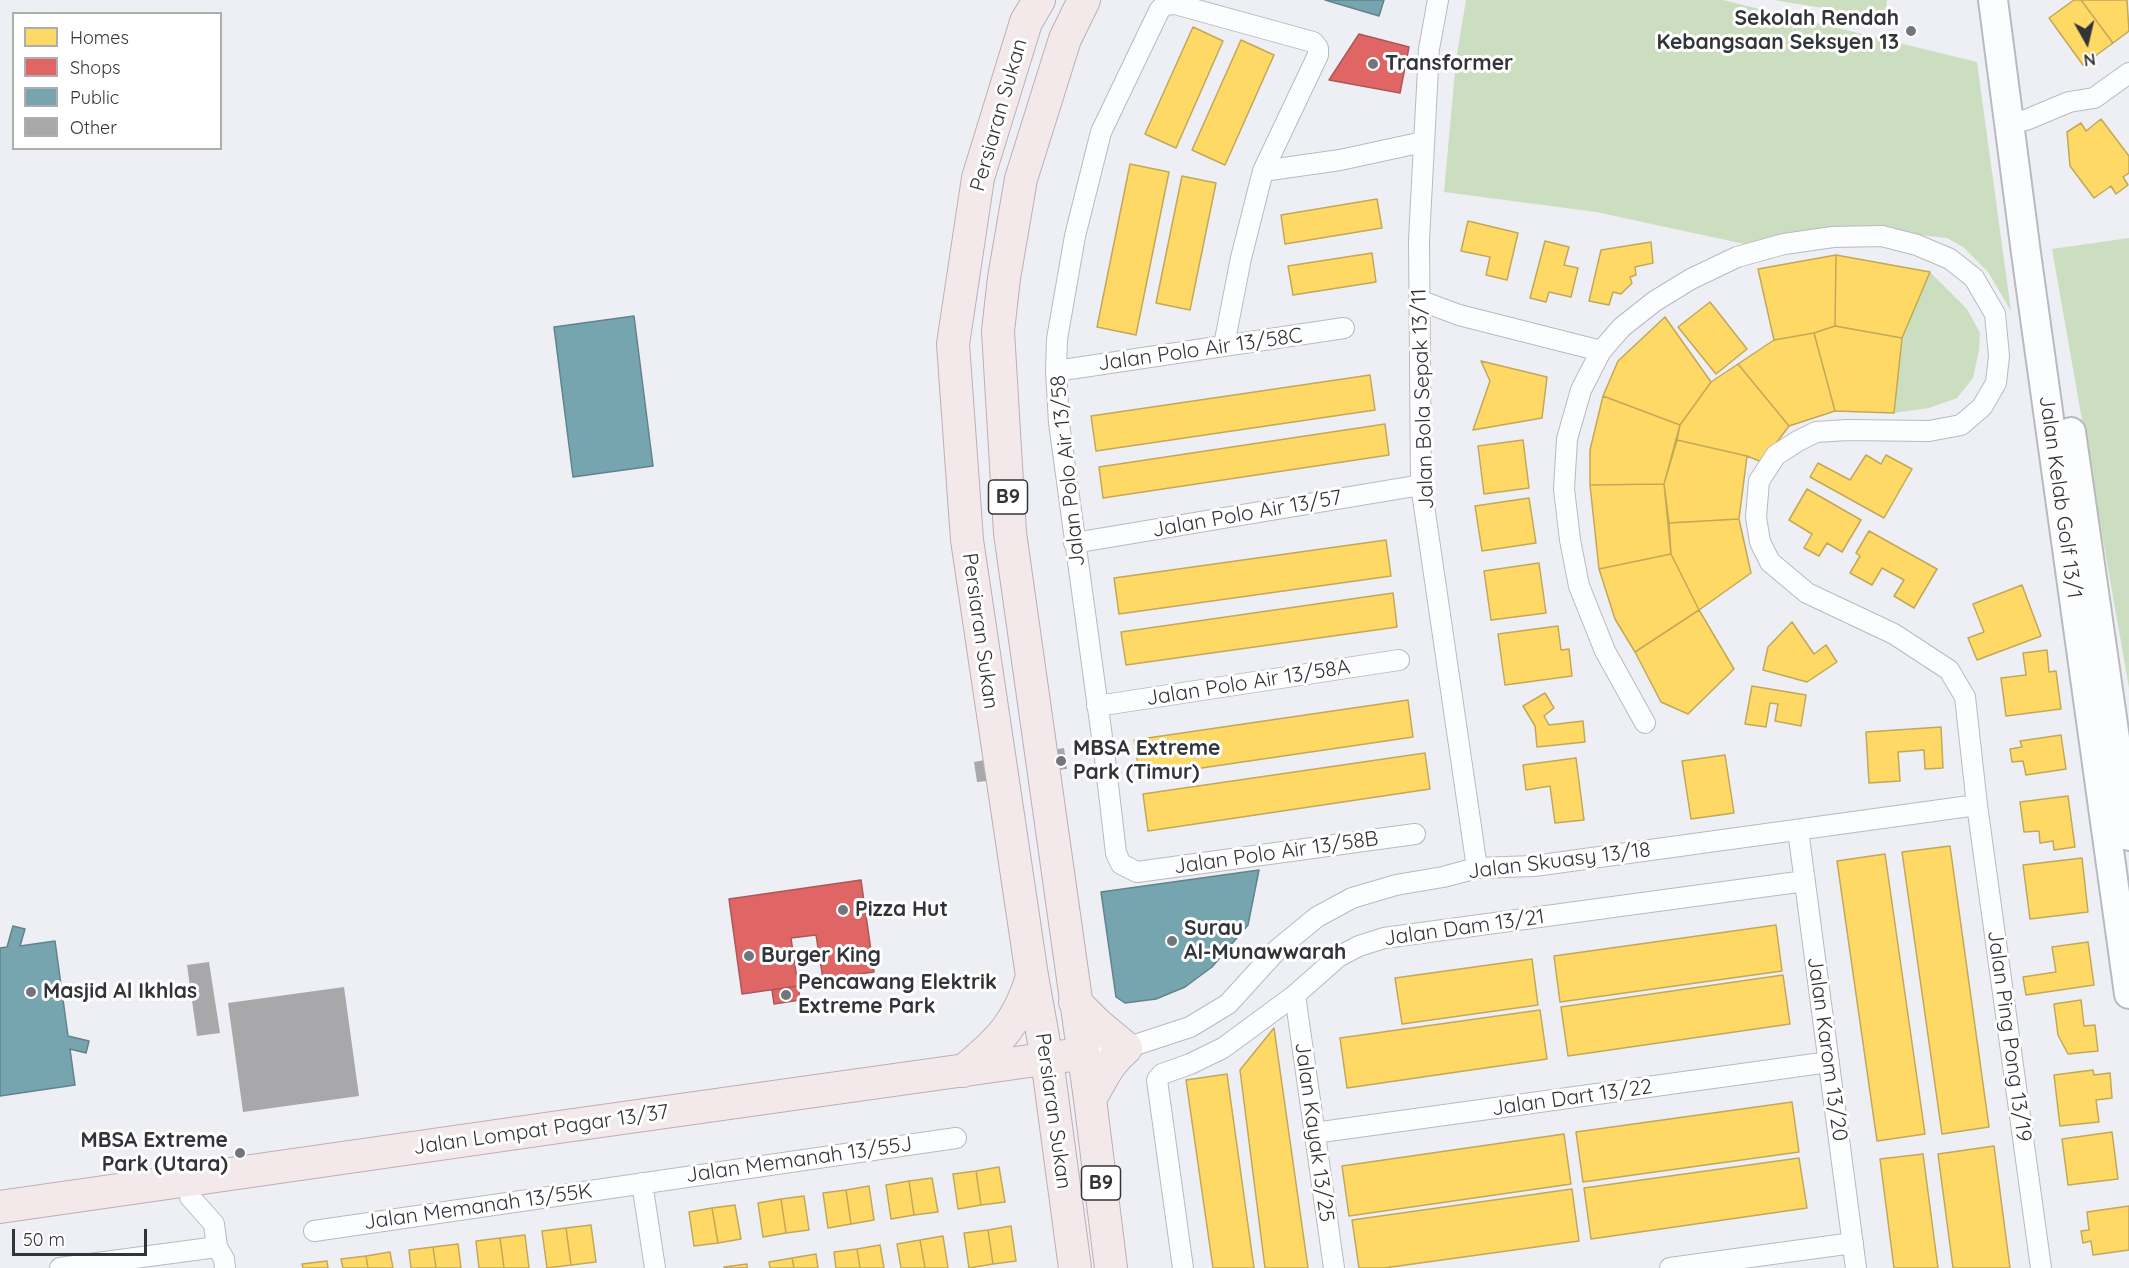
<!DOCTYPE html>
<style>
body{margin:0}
#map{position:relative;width:2129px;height:1268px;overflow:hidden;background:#eeeff5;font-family:Quicksand,sans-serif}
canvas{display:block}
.legend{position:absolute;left:12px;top:12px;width:210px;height:138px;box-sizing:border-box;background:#fff;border:2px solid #adaeaf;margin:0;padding:8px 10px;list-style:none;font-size:18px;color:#333438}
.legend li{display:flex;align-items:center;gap:12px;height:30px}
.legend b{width:30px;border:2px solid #adaeaf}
.north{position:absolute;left:2057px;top:12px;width:60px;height:60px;-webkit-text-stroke:4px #fff;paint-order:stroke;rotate:172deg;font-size:16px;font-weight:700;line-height:24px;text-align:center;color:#333438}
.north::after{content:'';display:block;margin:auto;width:21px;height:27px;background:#333438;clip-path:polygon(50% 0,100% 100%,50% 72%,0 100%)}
.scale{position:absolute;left:12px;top:1229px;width:135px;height:27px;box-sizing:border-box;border:3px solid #333438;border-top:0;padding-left:8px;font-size:18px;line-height:21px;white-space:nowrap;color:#333438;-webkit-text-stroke:4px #fff;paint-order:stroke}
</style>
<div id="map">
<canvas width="2129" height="1268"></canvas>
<ul class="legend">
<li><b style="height:16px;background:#ffd966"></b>Homes</li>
<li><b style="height:16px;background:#e06666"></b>Shops</li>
<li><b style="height:16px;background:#76a5af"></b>Public</li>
<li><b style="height:16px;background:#a8a7a9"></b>Other</li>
</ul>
<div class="north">N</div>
<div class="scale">50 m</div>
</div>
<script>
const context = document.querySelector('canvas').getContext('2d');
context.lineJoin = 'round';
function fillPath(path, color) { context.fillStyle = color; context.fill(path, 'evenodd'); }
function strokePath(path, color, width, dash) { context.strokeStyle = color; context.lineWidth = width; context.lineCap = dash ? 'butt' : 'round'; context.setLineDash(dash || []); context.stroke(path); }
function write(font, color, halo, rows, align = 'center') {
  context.font = font + ' Quicksand,sans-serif'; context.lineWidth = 6; context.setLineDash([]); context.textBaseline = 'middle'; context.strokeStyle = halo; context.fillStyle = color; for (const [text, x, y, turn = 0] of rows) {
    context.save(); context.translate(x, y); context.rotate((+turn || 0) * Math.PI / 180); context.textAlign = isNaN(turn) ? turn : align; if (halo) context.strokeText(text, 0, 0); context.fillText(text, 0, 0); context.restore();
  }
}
fillPath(new Path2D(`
 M1466,0H1723L1977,62L2011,311L1988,272L1963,247L1947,238L1883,231L1749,245L1596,212L1444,192L1456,60Z
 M1773,0H1887L1885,18Z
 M2129,238V688L2052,249Z
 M1930,272L1967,309L1980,333L1979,350L1973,378L1957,398L1929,408L1894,413L1902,338Z`), '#ccdec0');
const homes = new Path2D(`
 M2074,0H2081L2113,43L2083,65L2049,18Z
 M2081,0H2127L2129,31L2113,43Z
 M1193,27L1223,41L1176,148L1145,134Z
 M1241,40L1274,55L1225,165L1192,150Z
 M2101,119L2129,156V173L2123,177L2128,185L2116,194L2111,186L2094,198L2070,166L2067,132L2081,123L2086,131Z
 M1130,164L1169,172L1136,335L1097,327Z
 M1182,176L1216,183L1190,310L1156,303Z
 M1377,199L1382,228L1285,244L1281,215Z
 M1468,221L1518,233L1507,280L1486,275L1490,257L1461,251Z
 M1545,241L1569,247L1564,265L1578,268L1571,297L1549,292L1546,302L1530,298Z
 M1651,242L1653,263L1635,267L1636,275L1630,277L1632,283L1621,294L1613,292L1609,305L1589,301L1601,250Z
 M1372,253L1376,282L1293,295L1288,266Z
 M1836,255L1930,272L1902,338L1835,326Z
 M1836,255L1835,326L1814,333L1774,340L1758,269Z
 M1710,302L1747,349L1716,374L1678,327Z
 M1665,317L1711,382L1680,425L1603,396L1618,361Z
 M1835,326L1902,338L1894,413L1835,411L1814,333Z
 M1814,333L1835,411L1789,426L1738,364L1774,340Z
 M1481,361L1547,377L1542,418L1473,430L1490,381Z
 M1738,364L1789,426L1762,462L1747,456L1677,440L1680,425L1711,382Z
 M1370,375L1375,410L1096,451L1091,416Z
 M1603,396L1680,425L1664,484L1590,485V450Z
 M1385,424L1389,455L1103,498L1099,467Z
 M1523,440L1529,488L1484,494L1478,446Z
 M1677,440L1747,456L1739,519L1669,523L1664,484Z
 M1866,455L1881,464L1886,455L1912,469L1884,518L1810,477L1818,463L1850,480Z
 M1664,484L1671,554L1599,569L1590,485Z
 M1807,489L1861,520L1842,552L1827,543L1819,556L1804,548L1812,534L1789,520Z
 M1529,498L1536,543L1482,551L1475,506Z
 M1739,519L1751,573L1699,610L1671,554L1669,523Z
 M1869,531L1937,569L1914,608L1894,596L1904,580L1882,568L1872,585L1850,573L1860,556L1856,553Z
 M1386,540L1391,576L1119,614L1114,578Z
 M1671,554L1699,610L1635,652L1615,619L1599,569Z
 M1539,563L1546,613L1491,620L1484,571Z
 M2022,585L2041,636L1977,660L1968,638L1984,632L1973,604Z
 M1393,593L1397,627L1126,665L1121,632Z
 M1699,610L1734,669L1688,714L1661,702L1635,652Z
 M1792,622L1814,654L1826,645L1837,662L1807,682L1763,670L1768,647Z
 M1558,626L1561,650L1569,649L1572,676L1505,685L1498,634Z
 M2047,650L2049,672L2056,671L2061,709L2006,716L2001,678L2026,675L2023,653Z
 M1752,686L1806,695L1801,726L1775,721L1778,704L1770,703L1766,727L1745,724Z
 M1545,693L1554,708L1544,716L1549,725L1583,721L1585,742L1537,747L1535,726L1523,706Z
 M1408,700L1413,737L1140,777L1134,740Z
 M1941,727L1943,768L1925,769L1924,750L1898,752L1900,781L1869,783L1866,732Z
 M2061,735L2066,769L2026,775L2023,761L2012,762L2010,749L2022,747L2020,741Z
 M1425,753L1430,789L1148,831L1143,794Z
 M1725,755L1734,813L1691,819L1682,761Z
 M1576,758L1584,820L1555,823L1550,786L1526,790L1523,765Z
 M2068,796L2075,847L2054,850L2053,841L2040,843L2039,831L2024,832L2020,802Z
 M1950,846L1989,1127L1942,1134L1902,852Z
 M1885,854L1925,1134L1877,1141L1837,861Z
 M2082,858L2088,912L2030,919L2023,865Z
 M1776,925L1782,971L1560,1002L1554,956Z
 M2088,942L2094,985L2026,995L2023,977L2056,972L2052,947Z
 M1532,959L1538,1005L1402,1024L1395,978Z
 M1783,975L1790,1024L1568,1056L1561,1007Z
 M2081,1000L2084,1026L2095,1025L2098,1051L2068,1054L2058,1035L2054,1004Z
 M1540,1010L1547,1059L1347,1088L1340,1038Z
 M1274,1028L1308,1268H1265L1240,1070Z
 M2093,1070L2094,1075L2110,1073L2112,1098L2096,1100L2099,1122L2060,1126L2054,1075Z
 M1227,1074L1254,1268H1213L1186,1080Z
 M1792,1102L1799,1152L1583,1182L1576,1132Z
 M2112,1132L2118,1179L2068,1185L2062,1139Z
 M1564,1134L1571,1184L1349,1216L1342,1166Z
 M1994,1146L2010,1268H1953L1938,1154Z
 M1923,1154L1938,1268H1894L1880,1159Z
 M1799,1158L1807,1208L1591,1239L1584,1188Z
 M999,1167L1005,1202L981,1205L976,1171Z
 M976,1171L981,1205L958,1209L953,1174Z
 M932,1178L938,1212L914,1215L909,1181Z
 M909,1181L914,1215L891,1219L886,1185Z
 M869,1186L874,1220L851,1224L846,1190Z
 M1572,1189L1579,1241L1384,1268H1359L1352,1220Z
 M846,1190L851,1224L828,1228L823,1193Z
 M804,1196L809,1230L786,1233L781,1199Z
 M781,1199L786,1233L763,1237L758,1203Z
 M735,1205L741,1239L718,1243L712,1208Z
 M2129,1206V1250L2093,1255L2091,1241L2083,1243L2081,1231L2089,1230L2087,1212Z
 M712,1208L718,1243L694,1246L689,1212Z
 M591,1225L596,1262L571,1265L566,1228Z
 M1011,1226L1016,1261L993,1264L988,1230Z
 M566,1228L571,1265L547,1268L542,1231Z
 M988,1230L993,1264L969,1268L964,1233Z
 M525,1235L529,1268H504L500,1238Z
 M943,1236L948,1268H925L920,1240Z
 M500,1238L504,1268H479L476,1241Z
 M920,1240L925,1268H901L897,1244Z
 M458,1244L461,1268H436L433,1247Z
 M880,1245L884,1268H860L857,1249Z
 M433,1247L436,1268H411L409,1250Z
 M857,1249L860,1268H836L834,1252Z
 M390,1252L393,1268H368L366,1256Z
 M816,1254L818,1268H794L792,1258Z
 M366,1256L368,1268H343L341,1259Z
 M792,1258L794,1268H770L769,1262Z
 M327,1261L328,1268H303L302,1264Z
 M747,1264V1268H724V1267Z`);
fillPath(homes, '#ffd966');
strokePath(homes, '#c2a858', 1.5);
const shops = new Path2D(`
 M1359,34L1409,47L1400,93L1329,80Z
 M861,880L874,972L823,979L816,935L791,938L798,986L742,994L729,899Z
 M798,986L800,1000L774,1004L772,990Z`);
fillPath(shops, '#e06666');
strokePath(shops, '#ac5758', 1.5);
const public = new Path2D(`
 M1325,0H1384L1379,16Z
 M634,316L653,466L573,477L554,327Z
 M1259,870L1248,925L1212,967L1185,987L1156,999L1125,1003L1116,997L1101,892Z
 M13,926L25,929L20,946L55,941L68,1036L89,1041L86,1053L70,1049L75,1085L0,1096V948L7,947Z`);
fillPath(public, '#76a5af');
strokePath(public, '#62838b', 1.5);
fillPath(new Path2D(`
 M1064,748L1067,769L1056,770L1053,750Z
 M985,760L988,781L977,782L974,762Z
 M209,962L220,1033L197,1036L187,965Z
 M344,987L359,1096L243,1112L228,1003Z`), '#a8a7a9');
const street = new Path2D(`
 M1438,0L1429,49L1419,240L1421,485L1477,868
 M2010,123L2026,120L2069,102L2094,98L2129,73
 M1263,171L1340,160L1423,142
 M1419,300L1459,315L1601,351
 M1224,345L1241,258L1263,171L1318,55V48L1313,42L1175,4L1164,5L1159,11L1101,132L1075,236L1057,339L1056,371L1059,423L1105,759L1116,853L1121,864L1137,872L1415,834
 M1056,371L1344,328
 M1074,543L1421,485
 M1097,706L1399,660
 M1645,723L1605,651L1579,586L1570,540L1564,489L1567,439L1581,390L1601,351L1622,327L1655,301L1691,279L1737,257L1784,244L1833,237L1882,236L1917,245L1950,259L1974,278L1995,314L1999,356L1996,383L1982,407L1961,425L1929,431L1847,430L1816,432L1798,441L1776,455L1759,481L1756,517L1760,542L1770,562L1807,593L1894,634L1949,670L1965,697L1977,805L2041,1268
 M1798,830L1856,1268
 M1295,995L1334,1268
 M1083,1054L1126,1048L1190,1027L1228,1004L1278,949L1317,917L1352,898L1396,885L1443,877L1477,868L1534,866L1977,805
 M1314,1133L1829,1062
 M642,1183L655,1268
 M190,1197L214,1224L217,1247L224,1259L225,1268
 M314,1231L956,1138
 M60,1268L217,1247
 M1183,1268L1157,1080L1162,1074L1190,1064L1223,1048L1295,995L1338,957L1359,946L1384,938L1805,881
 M1670,1268L1853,1243`);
const secondary = new Path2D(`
 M1993,0L2026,253L2129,994
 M2071,432L2129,836`);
const primary = new Path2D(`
 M1039,0L1026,22L978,178L953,344L967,540L1032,976L1047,1059L1075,1268
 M1084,0L1065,39L1021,179L1004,278L998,331L1010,533L1090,1099L1111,1268
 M1075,1002L1097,1024L1126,1048C1107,1064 1103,1078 1090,1099
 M963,1071C999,1042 1018,1023 1032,977
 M0,1207L566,1126L1065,1056`);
strokePath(street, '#b9babf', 22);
strokePath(secondary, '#b9babf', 32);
strokePath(primary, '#bfaeb3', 34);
strokePath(street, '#fcfdfe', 20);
strokePath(secondary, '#fcfdfe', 28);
strokePath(primary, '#f3e9eb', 32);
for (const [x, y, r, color] of [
 [1911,31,6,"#74757a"],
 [1373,64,6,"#74757a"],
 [1061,761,6,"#74757a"],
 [843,910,6,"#74757a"],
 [1172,941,6,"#74757a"],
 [749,956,6,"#74757a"],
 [31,992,6,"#74757a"],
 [786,995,6,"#74757a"],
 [240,1153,6,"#74757a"]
]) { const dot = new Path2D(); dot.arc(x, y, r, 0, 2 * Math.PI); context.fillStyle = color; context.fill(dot); strokePath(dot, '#fff', 2); }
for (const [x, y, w] of [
 [1008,497,39],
 [1101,1183,39]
]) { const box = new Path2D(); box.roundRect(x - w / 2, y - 17, w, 34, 4.5); context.fillStyle = '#fff'; context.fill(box); strokePath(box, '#333438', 1.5); }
write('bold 20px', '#333438', null, [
 ["B9",1008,497],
 ["B9",1101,1183]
]);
write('bold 21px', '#333438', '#fff', [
 ["Sekolah Rendah",1899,19,"right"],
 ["Kebangsaan Seksyen 13",1899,43,"right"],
 ["Transformer",1385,64],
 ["MBSA Extreme",1073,749],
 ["Park (Timur)",1073,773],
 ["Pizza Hut",855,910],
 ["Surau",1184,929],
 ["Al-Munawwarah",1184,953],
 ["Burger King",761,956],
 ["Pencawang Elektrik",798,983],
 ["Extreme Park",798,1007],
 ["Masjid Al Ikhlas",43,992],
 ["MBSA Extreme",228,1141,"right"],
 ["Park (Utara)",228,1165,"right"]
], 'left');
write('21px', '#333438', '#fff', [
 ["Persiaran Sukan",999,115,-74],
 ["Jalan Polo Air 13/58C",1200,350,-8],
 ["Jalan Bola Sepak 13/11",1423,399,-92],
 ["Jalan Polo Air 13/58",1068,471,-96],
 ["Jalan Kelab Golf 13/1",2060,497,82],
 ["Jalan Polo Air 13/57",1247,514,-10],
 ["Persiaran Sukan",980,631,82],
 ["Jalan Polo Air 13/58A",1248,683,-9],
 ["Jalan Polo Air 13/58B",1276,853,-8],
 ["Jalan Skuasy 13/18",1559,861,-7],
 ["Jalan Dam 13/21",1464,928,-8],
 ["Jalan Ping Pong 13/19",2009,1036,82],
 ["Jalan Karom 13/20",1827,1049,82],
 ["Jalan Dart 13/22",1572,1098,-8],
 ["Persiaran Sukan",1053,1111,82],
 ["Jalan Lompat Pagar 13/37",541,1130,-8],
 ["Jalan Kayak 13/25",1314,1132,82],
 ["Jalan Memanah 13/55J",799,1160,-8],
 ["Jalan Memanah 13/55K",478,1207,-8]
]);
</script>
